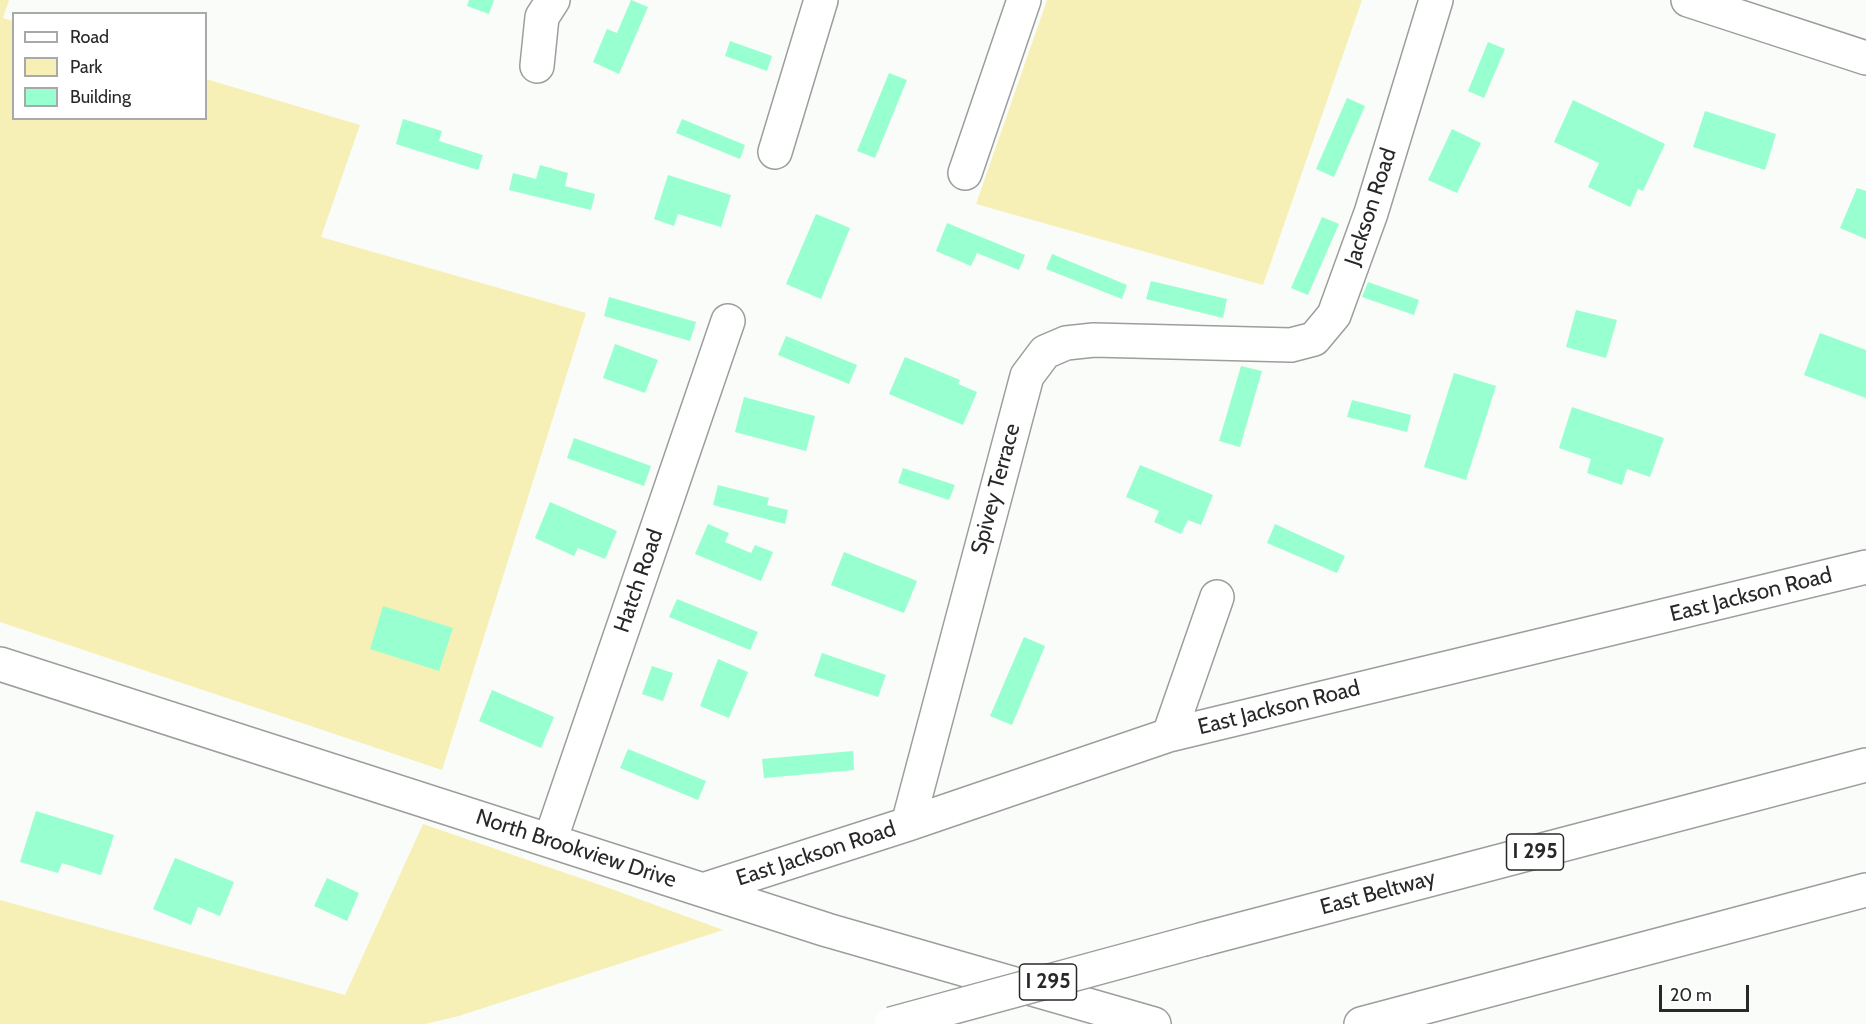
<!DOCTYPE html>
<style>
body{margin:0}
#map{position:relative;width:1866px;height:1024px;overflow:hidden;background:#f9fcf8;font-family:Cabin,sans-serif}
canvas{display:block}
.legend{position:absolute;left:12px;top:12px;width:195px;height:108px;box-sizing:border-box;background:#fff;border:2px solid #a9a9a9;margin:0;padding:8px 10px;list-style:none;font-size:18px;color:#272827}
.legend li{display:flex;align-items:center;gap:12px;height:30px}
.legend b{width:30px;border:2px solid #a9a9a9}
.scale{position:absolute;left:1659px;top:985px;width:90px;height:27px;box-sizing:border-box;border:3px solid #272827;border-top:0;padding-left:8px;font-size:18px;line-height:21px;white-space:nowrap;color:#272827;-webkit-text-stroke:4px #fff;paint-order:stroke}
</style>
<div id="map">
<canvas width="1866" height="1024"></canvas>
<ul class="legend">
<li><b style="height:8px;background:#fff"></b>Road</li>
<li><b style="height:16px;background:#f7f0b6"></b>Park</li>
<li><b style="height:16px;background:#98ffd0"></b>Building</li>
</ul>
<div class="scale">20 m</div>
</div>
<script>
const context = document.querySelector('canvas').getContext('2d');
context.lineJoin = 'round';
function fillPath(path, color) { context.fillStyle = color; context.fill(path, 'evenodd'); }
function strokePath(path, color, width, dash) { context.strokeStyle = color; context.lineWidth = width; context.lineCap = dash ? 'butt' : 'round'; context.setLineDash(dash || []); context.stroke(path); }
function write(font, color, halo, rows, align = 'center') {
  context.font = font + ' Cabin,sans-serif'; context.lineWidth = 4.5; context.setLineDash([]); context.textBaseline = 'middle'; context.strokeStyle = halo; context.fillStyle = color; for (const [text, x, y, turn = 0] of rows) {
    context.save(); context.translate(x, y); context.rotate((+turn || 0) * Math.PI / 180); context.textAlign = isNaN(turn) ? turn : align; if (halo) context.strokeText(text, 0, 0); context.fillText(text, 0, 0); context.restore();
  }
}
fillPath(new Path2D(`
 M0,0H9L3,18L13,21L14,118H206V79L360,125L321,237L586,313L442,770L0,622Z
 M1047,0H1362L1263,285L976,204Z
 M423,824L609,888L723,930L459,1016L425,1024H0V900L345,995Z`), '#f7f0b6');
fillPath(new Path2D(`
 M469,0H494L489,14L467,6Z
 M631,0L648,7L619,74L593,62L607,29L617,33Z
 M730,41L772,56L767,71L725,56Z
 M1488,42L1505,49L1484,98L1468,91Z
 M889,73L907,80L875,158L857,151Z
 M1347,98L1365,106L1334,177L1316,169Z
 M1573,100L1665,144L1643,191L1638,189L1630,207L1588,187L1599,163L1554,142Z
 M1705,111L1776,134L1765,170L1693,147Z
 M403,119L442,131L439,141L483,155L478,170L396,144Z
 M682,119L745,145L740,159L676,133Z
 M1452,129L1481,143L1457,193L1428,180Z
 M540,165L568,173L565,186L595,194L591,210L509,190L513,173L536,179Z
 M668,175L731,195L721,227L678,214L674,226L654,219Z
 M1857,188L1866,191V239L1840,228Z
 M816,214L850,228L821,299L786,284Z
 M1322,217L1339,224L1308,295L1291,288Z
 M947,223L1025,255L1019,270L977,253L971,266L936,251Z
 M1052,254L1127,285L1122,299L1046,269Z
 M1151,281L1227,299L1223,318L1146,299Z
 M1368,282L1419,300L1414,315L1362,297Z
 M609,297L696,322L690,341L604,316Z
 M1576,310L1617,320L1606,358L1566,347Z
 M1820,333L1866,350V398L1804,375Z
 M786,336L857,365L849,384L778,355Z
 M615,344L658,360L645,393L603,378Z
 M905,357L960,380L958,384L977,392L963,425L889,394Z
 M1241,366L1262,371L1240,447L1219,441Z
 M1454,373L1496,386L1466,480L1424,467Z
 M744,397L815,416L806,451L735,432Z
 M1352,400L1411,415L1407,432L1347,417Z
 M1572,407L1664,438L1650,477L1627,469L1622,485L1587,473L1591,459L1559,448Z
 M574,438L651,466L644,486L567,458Z
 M1140,465L1213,495L1201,525L1188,520L1181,534L1154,522L1159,511L1126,497Z
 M903,468L955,485L949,500L898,483Z
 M718,485L769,498L767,505L788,510L785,524L713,505Z
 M550,502L617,531L605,559L578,548L574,556L535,538Z
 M708,524L729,533L725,542L751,553L755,545L773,552L761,581L695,554Z
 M1275,524L1345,556L1337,573L1267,543Z
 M844,552L917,581L904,613L831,585Z
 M677,599L758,632L750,650L669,617Z
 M383,606L453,628L439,671L370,649Z
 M1024,637L1045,646L1012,725L990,716Z
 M822,653L886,675L878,697L814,676Z
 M718,659L748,672L729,718L700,706Z
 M652,666L673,673L663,701L642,694Z
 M492,690L554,717L541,748L479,721Z
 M628,749L706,781L698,800L620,768Z
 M853,751L854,770L764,778L762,759Z
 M36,811L114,835L101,875L62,863L58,873L20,862Z
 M175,858L234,882L220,916L198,907L191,925L153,909Z
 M327,878L359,893L347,921L314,906Z`), '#98ffd0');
const minor = new Path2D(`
 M1688,0L1866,58
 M537,66L542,17L553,0
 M775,152L821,0
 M965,173L1024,0
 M0,664L827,930L1154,1024
 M1169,735L1217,597
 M908,824L1027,376L1045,352L1066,343L1094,340L1291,345L1314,339L1334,315L1371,213L1436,0
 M550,841L728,321
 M703,890L908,824L1169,735L1866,567`);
const highway = new Path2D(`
 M1204,939L1866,765
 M1361,1024L1866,890`);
strokePath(minor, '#9b9e9b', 36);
strokePath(highway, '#9b9e9b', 36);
strokePath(minor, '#fff', 33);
strokePath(highway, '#fff', 33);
const highwayBridge = new Path2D(`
 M891,1024L1204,939`);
strokePath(highwayBridge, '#9b9e9b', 36, []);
strokePath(highwayBridge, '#fff', 33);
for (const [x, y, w] of [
 [1535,852,57],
 [1048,982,57]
]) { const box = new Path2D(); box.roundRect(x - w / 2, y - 18, w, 36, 4.5); context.fillStyle = '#fff'; context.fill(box); strokePath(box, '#272827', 1.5); }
write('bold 21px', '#272827', null, [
 ["I 295",1535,852],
 ["I 295",1048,982]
]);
write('22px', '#272827', '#fff', [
 ["Jackson Road",1371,207,-72],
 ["Spivey Terrace",996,489,-75],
 ["Hatch Road",639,581,-71],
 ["East Jackson Road",1751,595,-14],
 ["East Jackson Road",1279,708,-14],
 ["North Brookview Drive",576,849,18],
 ["East Jackson Road",816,854,-18],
 ["East Beltway",1378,893,-15]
]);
</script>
